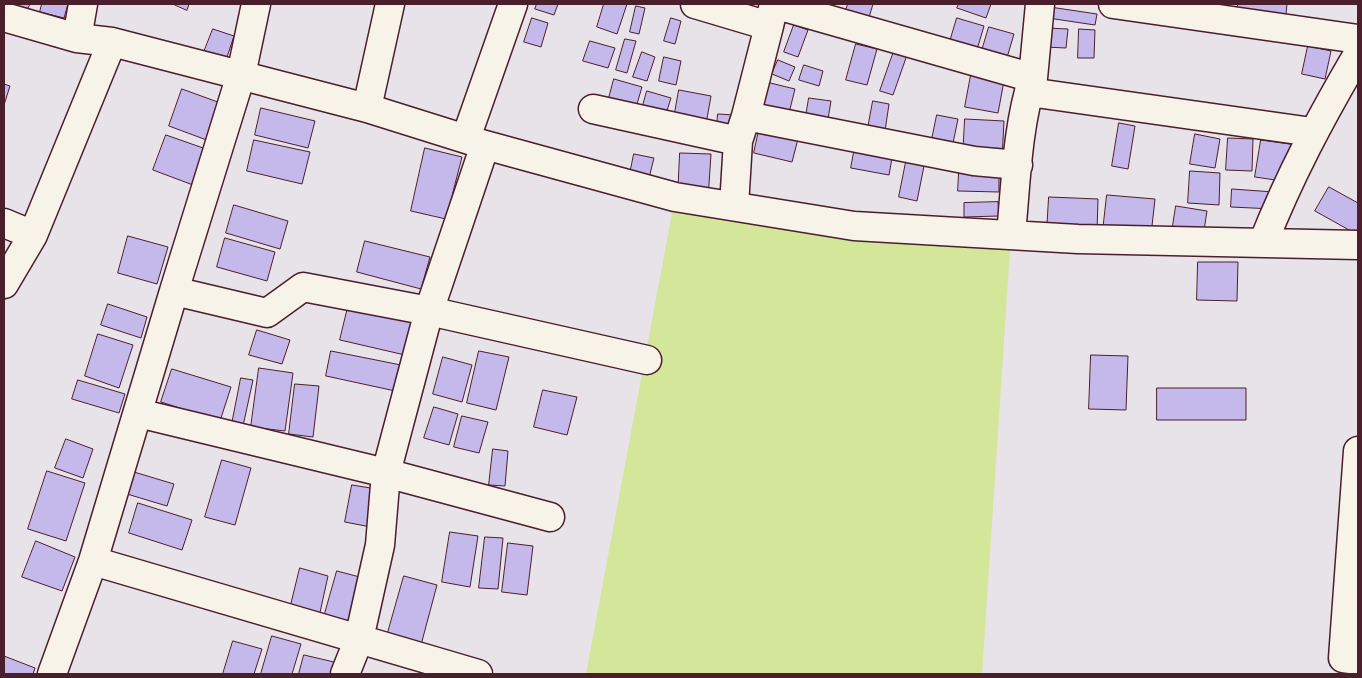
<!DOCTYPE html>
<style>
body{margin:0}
#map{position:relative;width:1362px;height:678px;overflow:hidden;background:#e8e2e9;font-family:"Playpen Sans",sans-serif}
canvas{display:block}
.frame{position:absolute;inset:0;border:5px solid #4a1f2b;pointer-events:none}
</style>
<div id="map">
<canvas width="1362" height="678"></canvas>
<div class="frame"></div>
</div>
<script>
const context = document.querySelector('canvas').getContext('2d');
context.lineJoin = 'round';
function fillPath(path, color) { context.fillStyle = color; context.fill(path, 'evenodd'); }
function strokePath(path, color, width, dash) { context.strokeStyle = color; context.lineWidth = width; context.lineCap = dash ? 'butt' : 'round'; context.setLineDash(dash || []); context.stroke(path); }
fillPath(new Path2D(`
 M675,197L1011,234L982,674H586Z`), '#d3e69a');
const building = new Path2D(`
 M12,4H30L28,8Z
 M42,4H68L64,18L40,12Z
 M173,4H189L187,10Z
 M537,4H558L554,15L535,9Z
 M604,4H627L617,34L597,27Z
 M848,4H873L867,24L844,17Z
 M959,4H991L986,18L957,8Z
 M1238,4H1287L1285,25L1237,21Z
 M636,6L645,8L639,34L630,32Z
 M1050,7L1097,14L1095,25L1048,18Z
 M532,18L548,23L541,47L524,42Z
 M671,18L681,21L675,44L664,41Z
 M957,18L984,26L976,53L949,45Z
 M794,25L808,30L798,57L784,52Z
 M989,27L1014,34L1006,61L981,54Z
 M1047,28L1068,29L1066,48L1045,47Z
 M213,29L234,36L226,60L204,52Z
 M1079,29L1095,30L1094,58H1078Z
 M625,39L636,41L627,73L616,70Z
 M590,41L615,48L608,68L583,61Z
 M856,44L877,49L867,85L846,80Z
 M1308,46L1331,51L1325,79L1302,74Z
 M894,51L907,55L893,95L880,91Z
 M642,52L655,57L647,81L633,77Z
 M664,57L681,61L676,85L659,81Z
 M778,60L795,67L789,81L772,74Z
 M804,65L823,71L819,86L799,80Z
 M971,75L1004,81L998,113L965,107Z
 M614,79L642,87L634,114L607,106Z
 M762,81L795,89L788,117L755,109Z
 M4,84L10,86L4,105Z
 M182,89L226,105L212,142L169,126Z
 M679,90L711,96L705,130L673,124Z
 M647,91L671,98L663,123L640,116Z
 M809,98L831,101L828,119L806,116Z
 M873,101L889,104L885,131L868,128Z
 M261,108L315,121L308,148L255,135Z
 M718,114L734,115L731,137L716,135Z
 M937,115L958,119L952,148L931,144Z
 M965,119L1004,121L1002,159L963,157Z
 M1119,123L1135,126L1128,169L1112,166Z
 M759,130L798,139L792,162L754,153Z
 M1195,134L1220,139L1215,168L1190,164Z
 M166,135L206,149L193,185L153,170Z
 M1228,138L1253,139L1252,171L1226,170Z
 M254,140L310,152L302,184L247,171Z
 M1261,140L1297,145L1282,181L1255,177Z
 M425,148L462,157L446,219L411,211Z
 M854,152L892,158L889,175L851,168Z
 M680,153L711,154L708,199L678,197Z
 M634,154L654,158L649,178L630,174Z
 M906,162L924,166L917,201L899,197Z
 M1190,171L1220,173L1219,205L1188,203Z
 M959,173L999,174V192L958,191Z
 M1329,187L1358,203V235L1315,211Z
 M1232,189L1274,192L1273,209L1231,207Z
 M1107,195L1155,199L1151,235L1103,231Z
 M1049,197L1098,199L1097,232L1047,231Z
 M998,202L999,216L964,217V203Z
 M234,205L288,221L280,249L226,233Z
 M1176,206L1207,211L1203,237L1172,232Z
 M128,236L168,247L157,284L118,273Z
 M225,238L275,252L267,281L217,267Z
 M365,241L430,257L421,289L357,272Z
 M1198,262H1238L1237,301L1197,300Z
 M108,304L147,317L141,338L101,325Z
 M348,307L413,321L405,355L340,340Z
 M257,330L290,340L282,364L249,355Z
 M98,334L133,345L119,388L85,376Z
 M331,351L406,366L400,392L326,376Z
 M479,351L509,357L496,410L467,403Z
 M1091,355L1128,356L1126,410L1089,409Z
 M443,357L472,365L462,402L433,394Z
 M259,368L293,373L285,431L251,427Z
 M172,369L231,387L220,421L161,402Z
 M241,378L253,380L243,426L232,424Z
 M78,380L125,394L119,413L72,399Z
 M295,384L319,386L313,437L289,434Z
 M1157,388H1246V420H1157Z
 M543,390L577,397L567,435L534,427Z
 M434,407L458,414L449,445L424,438Z
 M462,416L488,422L479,453L454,447Z
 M66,439L93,449L83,478L55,468Z
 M493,449L508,451L505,486L489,485Z
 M222,460L251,468L235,525L205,517Z
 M47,471L85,483L66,541L28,529Z
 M134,472L174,484L167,506L127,494Z
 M352,485L383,490L376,528L345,522Z
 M138,503L192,520L182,550L129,533Z
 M450,532L478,536L470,587L442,582Z
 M485,537L503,538L498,589L479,588Z
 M36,541L75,557L62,591L22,577Z
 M508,543L533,546L527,595L502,592Z
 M300,568L328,576L319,617L290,609Z
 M337,571L371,580L358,627L324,617Z
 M404,576L437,585L421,645L387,636Z
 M272,636L301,644L292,674H261Z
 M233,641L262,649L254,674H223Z
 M304,655L334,662L331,674H299Z
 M4,656L35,668L33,674H4Z`);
fillPath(building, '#c4b9ea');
strokePath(building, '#4a1f2b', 1);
const minor = new Path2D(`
 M695,4L769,26L774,4L1033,78L1040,4
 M1113,4L1358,39
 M4,17L77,38L112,42L367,108L485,145L675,197L854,226L1078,239L1358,245
 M77,38L83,4
 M1029,92L1312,132
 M367,108L390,4
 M593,109L738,141
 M746,116L769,26
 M466,138L513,4
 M734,206L738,141L746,116L974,161L1018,165
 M4,223L33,235
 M1011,234C1016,183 1017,127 1033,78
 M1263,243C1290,175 1321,117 1358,54
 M4,284L33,235L112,42
 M174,291L241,75L256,4
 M138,413L386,473L550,517
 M1358,451L1343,658L1358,660
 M93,561L478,674
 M52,674L93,561L174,291L267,313L303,287L429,311L647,360
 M345,674L359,639L380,545L386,473L429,311L485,145`);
strokePath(minor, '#4a1f2b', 31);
strokePath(minor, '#f7f3e8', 28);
</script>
